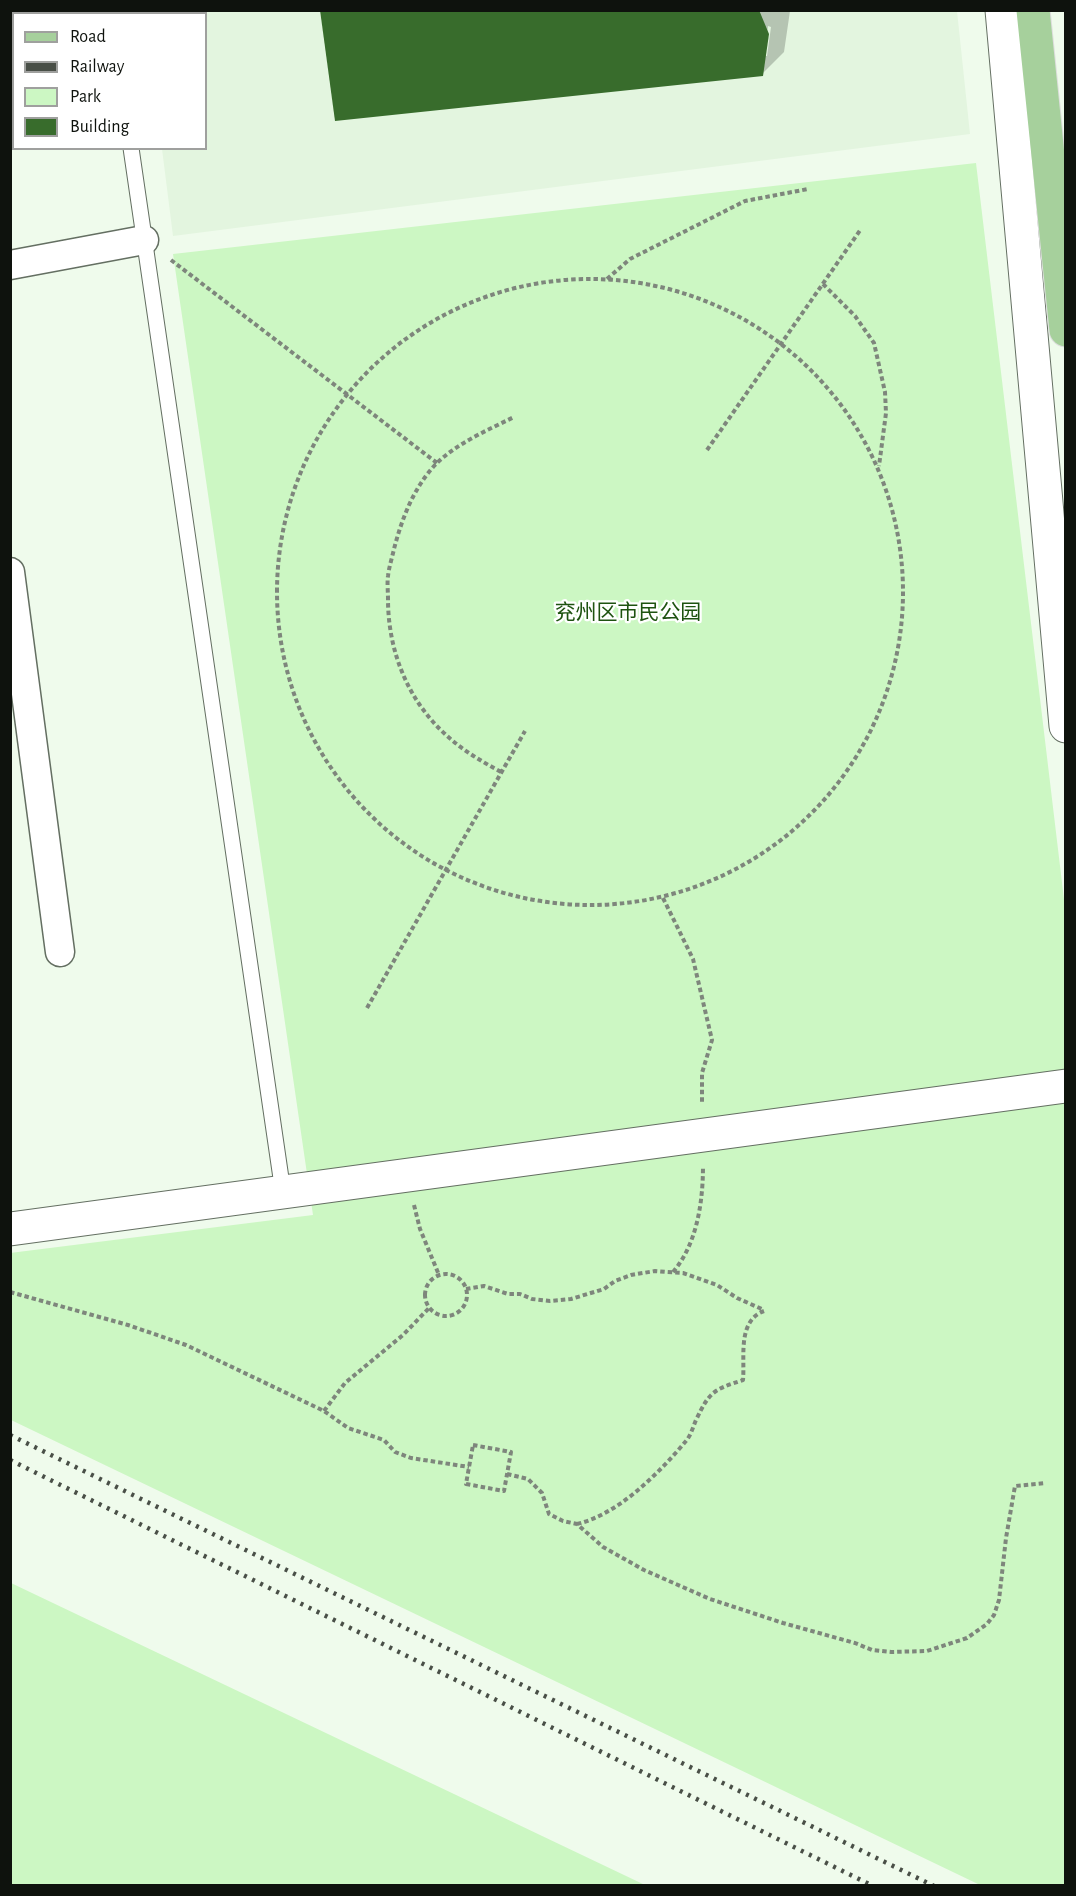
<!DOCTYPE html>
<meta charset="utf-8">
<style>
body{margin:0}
#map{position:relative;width:1076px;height:1896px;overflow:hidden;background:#effbec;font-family:"Alegreya Sans",sans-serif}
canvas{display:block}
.frame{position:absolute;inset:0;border:12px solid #0e120d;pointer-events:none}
.legend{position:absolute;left:12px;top:12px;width:195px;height:138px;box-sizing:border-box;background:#fff;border:2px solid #9fa09e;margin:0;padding:8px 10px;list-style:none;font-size:18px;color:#0e120d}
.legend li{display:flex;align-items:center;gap:12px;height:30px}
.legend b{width:30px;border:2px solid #9fa09e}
</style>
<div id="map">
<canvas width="1076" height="1896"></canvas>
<div class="frame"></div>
<ul class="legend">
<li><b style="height:8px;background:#a6d09c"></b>Road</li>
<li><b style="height:8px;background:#494f47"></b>Railway</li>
<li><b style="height:16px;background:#ccf7c3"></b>Park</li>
<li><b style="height:16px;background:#386c2c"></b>Building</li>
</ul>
</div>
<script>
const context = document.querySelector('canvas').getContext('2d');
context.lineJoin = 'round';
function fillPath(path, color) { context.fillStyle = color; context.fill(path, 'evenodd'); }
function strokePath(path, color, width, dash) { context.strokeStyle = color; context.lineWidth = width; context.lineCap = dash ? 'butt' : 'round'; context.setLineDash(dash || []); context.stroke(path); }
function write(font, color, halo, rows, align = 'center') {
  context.font = font + ' "Alegreya Sans","Noto Sans SC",sans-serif'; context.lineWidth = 4.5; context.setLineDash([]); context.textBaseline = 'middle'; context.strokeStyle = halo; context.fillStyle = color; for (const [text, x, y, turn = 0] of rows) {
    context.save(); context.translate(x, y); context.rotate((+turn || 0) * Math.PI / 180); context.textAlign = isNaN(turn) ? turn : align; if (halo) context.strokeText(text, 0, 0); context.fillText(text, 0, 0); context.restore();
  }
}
fillPath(new Path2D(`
 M143,11H957L970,134L173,236L162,149L206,148V14L144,13Z`), '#e3f5df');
fillPath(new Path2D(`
 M976,163L1066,916L1065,1885H980L11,1420L10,1253L313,1215L173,254Z
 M11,1583L645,1885H11Z`), '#ccf7c3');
fillPath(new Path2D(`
 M321,10H790V11L784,52L762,74ZM768,26L771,27L767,56H764Z`), '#0003');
fillPath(new Path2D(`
 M320,10H759L769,34L763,76L335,121Z`), '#386c2c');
const service = new Path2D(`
 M111,10V14
 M131,148L283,1192`);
const minor = new Path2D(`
 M10,265L144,240
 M10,572L60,952`);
const tertiary = new Path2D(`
 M1002,10L1066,726
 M10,1229L1066,1086`);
const primary = new Path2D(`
 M1033,10L1066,330`);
strokePath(service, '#646f62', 17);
strokePath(minor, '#646f62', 31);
strokePath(tertiary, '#646f62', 35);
strokePath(primary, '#dddedd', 35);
strokePath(new Path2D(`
 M171,260L437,463
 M277 592a313 313 0 1 1 626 0a313 313 0 1 1-626 0Z
 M607,279L630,259L745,201L808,189
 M823,284L855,316L874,343L885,392L886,413L879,466
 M707,450L861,229
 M501,772C481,761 462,750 445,734C407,699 388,650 388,599C388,591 387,583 388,576C389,567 392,558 394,549C402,518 414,487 436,464C457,443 488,430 514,417
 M663,898L693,959L712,1040L702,1073V1104
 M367,1008L525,731
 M414,1205L420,1229L439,1275
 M673,1272C697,1244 703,1202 703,1166
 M425 1295a21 21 0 1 1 42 0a21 21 0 1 1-42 0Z
 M466,1289L484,1286L508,1294H520L532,1299L550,1301L571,1299L604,1289L615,1281L631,1275L655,1271L667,1272L683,1273L717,1285L737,1298L764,1310
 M10,1292L128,1325L186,1345L324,1411L348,1428L384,1440L395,1452L411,1458L469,1467
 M324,1411L345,1383L403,1335L430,1307
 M473,1445L511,1452L504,1491L466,1484Z
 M507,1474L528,1479L542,1493L549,1514L563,1521L577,1524L603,1547L644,1570L710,1599L783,1623L855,1643L872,1650L891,1652L927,1651L967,1638L987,1624L994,1615L999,1600L1006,1538L1015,1486L1046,1483
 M577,1524C619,1514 659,1473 686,1441C691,1435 693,1427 696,1420C710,1391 713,1390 743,1380C745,1357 737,1321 764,1311`), '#7e867c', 4, [4.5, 3]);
strokePath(service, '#fff', 15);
strokePath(minor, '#fff', 28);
strokePath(tertiary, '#fff', 33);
strokePath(primary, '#a6d09c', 33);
strokePath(new Path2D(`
 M10,1435L934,1886
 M10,1460L873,1886`), '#494f47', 4.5, [3, 6]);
write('21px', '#1e5310', '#fff', [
 ["兖州区市民公园",628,613]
]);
</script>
